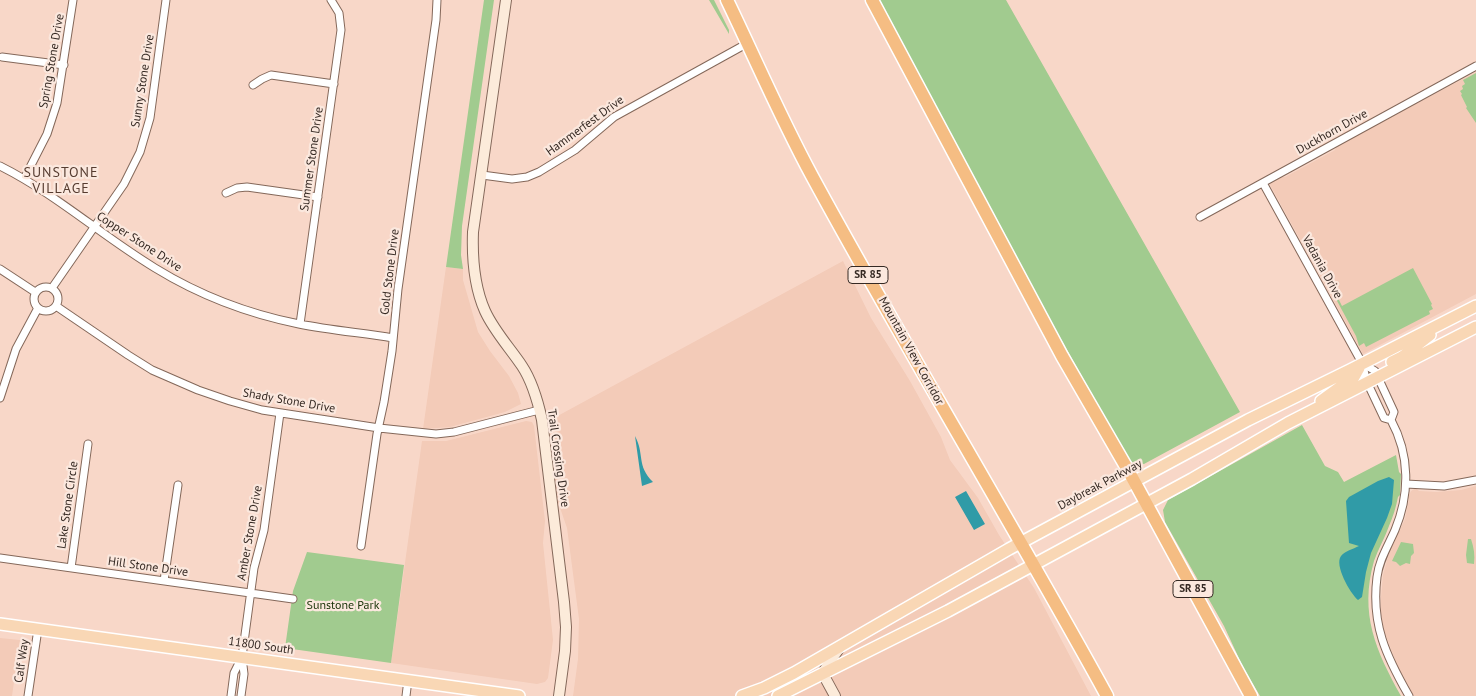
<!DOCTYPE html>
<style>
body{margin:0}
canvas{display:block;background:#f8d7c8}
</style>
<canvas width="1476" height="696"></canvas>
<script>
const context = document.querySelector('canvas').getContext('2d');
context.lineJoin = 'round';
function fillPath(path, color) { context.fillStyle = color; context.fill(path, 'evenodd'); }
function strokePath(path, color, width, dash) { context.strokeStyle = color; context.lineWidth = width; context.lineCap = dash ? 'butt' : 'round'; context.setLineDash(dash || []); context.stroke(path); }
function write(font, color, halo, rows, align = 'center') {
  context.font = font + ' "PT Sans",sans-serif'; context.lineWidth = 4.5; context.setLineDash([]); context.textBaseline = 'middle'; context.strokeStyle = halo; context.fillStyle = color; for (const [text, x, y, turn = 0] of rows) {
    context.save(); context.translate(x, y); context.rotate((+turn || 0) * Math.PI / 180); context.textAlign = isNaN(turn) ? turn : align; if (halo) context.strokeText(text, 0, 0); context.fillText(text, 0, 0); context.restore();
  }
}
fillPath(new Path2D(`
 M1476,72V294L1363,354L1269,183L1280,177H1285L1335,150L1337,146Z
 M843,261L871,318L910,381L941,437L950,460L978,498L999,535L1034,588L1091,696H573L578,659L579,619L567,528L558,502L547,419H552Z
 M446,267L463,269V280L478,332L490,351L509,376L518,393L521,404L505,412L450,427L423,429Z
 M526,421L532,422L534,426L545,521L543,543L553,640L548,678L545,682L537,684L391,663L422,441H446Z
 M1476,486V696H1414L1398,667L1384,631L1381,614V597L1383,575L1389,553L1405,519L1409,499L1408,497L1411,491L1416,488L1419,491L1437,492L1461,490Z
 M0,638L20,640L12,696H0Z`), '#f3cbb8');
fillPath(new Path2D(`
 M484,0H494L462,226L461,255L463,269L446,267Z
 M709,0H714L729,30V34Z
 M878,0H1006L1240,412L1144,464L1133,463L1128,458L1013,254Z
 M1476,73V123L1466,108L1467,107L1461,95L1462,94L1460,91L1463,89L1462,86L1465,84L1463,80Z
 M1413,268L1432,304L1431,305L1433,309L1429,311L1430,314L1366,347L1364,343L1359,346L1356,336L1336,299L1332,296L1336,294L1342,306Z
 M1302,425L1325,466L1338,472L1344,482L1396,455L1399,472L1401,474L1400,495L1398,497C1396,507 1393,517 1389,526C1385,538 1378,549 1374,561C1359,614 1376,651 1401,696H1260L1243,667L1224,626L1165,522L1163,510L1168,500Z
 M1468,539H1471C1474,548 1475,555 1474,564L1467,563L1466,555Z
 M1401,542L1413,544L1414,553L1411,556L1410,564L1406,563L1400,566L1396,562L1392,561Z
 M307,552L404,565L391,663L285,648L293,591Z`), '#a1cb8f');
fillPath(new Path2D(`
 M635,436C645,455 636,465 653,482L642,486Z
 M1389,477L1394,480L1392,504L1387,518L1371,553L1366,572L1362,597L1358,600C1350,593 1334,565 1341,556C1345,551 1353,549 1359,546L1349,543L1346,501L1349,497L1378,481Z
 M966,491L985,524L974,530L955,497Z`), '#309ba7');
const street = new Path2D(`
 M2,57L64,65
 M253,85L262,79L271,75L334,84
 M0,166C56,194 102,236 155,268C199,295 249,314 299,324C330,330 362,333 393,338
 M482,175L512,179L527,177L539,172L575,150L614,117L748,43
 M24,179L47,134L57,103L73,0
 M1263,183L1362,363L1367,382L1384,418L1391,420
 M226,193L237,188L247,187L318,197
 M1200,217L1476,66
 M0,269L35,292
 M34 299a12 12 0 1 1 24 0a12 12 0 1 1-24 0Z
 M52,288L124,184L140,152L150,118L166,0
 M56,306L128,355L152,370L198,390L230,401L262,410L379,428L436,434L454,432L539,410
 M300,324L341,30L339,13L331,0
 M1362,363L1375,371L1394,412L1391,420C1410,455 1410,494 1395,530C1388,546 1379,560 1377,577C1371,624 1386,656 1409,696
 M0,398L16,349L38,308
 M1406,484L1444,486L1476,480
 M361,546L377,434L384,402L392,351L398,289L436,20L437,0
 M0,558L293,599
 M71,568L88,444
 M164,581L178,485
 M28,696L38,629
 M231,696L234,673L242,657L254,568L264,530L280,413
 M241,696L244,674L242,657
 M406,696L408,680`);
const secondary = new Path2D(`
 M506,0L473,232C472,259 474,286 485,311C494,331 510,348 522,366C532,381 538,402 542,420L564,602L566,627L565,651L559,696
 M835,696L823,674C827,663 834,657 840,647`);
const primary = new Path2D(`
 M1392,362L1402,357L1430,335
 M1321,401L1354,377L1359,368
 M0,624L519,696
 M742,696L764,688L794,673L1009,549L1248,420L1350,370L1476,306
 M778,696L948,611L1192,479L1288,423L1476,327`);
const highway = new Path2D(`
 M727,0C755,58 781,119 812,176C907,351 1011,521 1107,696
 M872,0L1062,356L1128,470L1251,696`);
strokePath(street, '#84685a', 9);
strokePath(secondary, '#84685a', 12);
strokePath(primary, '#fff', 14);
strokePath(highway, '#fff', 15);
strokePath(street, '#fff', 7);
strokePath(secondary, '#fcebda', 10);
strokePath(primary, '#f9d7b5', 11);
strokePath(highway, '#f5bd83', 12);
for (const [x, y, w] of [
 [868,275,40],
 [1193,589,40]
]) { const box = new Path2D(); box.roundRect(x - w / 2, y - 8.5, w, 17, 4); context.fillStyle = '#fbe8de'; context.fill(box); strokePath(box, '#352923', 1); }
write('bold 11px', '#352923', null, [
 ["SR 85",868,275],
 ["SR 85",1193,589]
]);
write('12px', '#352923', '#fbe8de', [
 ["Spring Stone Drive",52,61,-80],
 ["Sunny Stone Drive",143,81,-81],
 ["Hammerfest Drive",585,126,-36],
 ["Duckhorn Drive",1332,132,-29],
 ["Summer Stone Drive",312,159,-82],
 ["Copper Stone Drive",139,242,33],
 ["Vadania Drive",1322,267,61],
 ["Gold Stone Drive",390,272,-83],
 ["Mountain View Corridor",911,351,61],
 ["Shady Stone Drive",289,401,10],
 ["Trail Crossing Drive",558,458,82],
 ["Daybreak Parkway",1100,485,-28],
 ["Lake Stone Circle",68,505,-82],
 ["Amber Stone Drive",250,533,-80],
 ["Hill Stone Drive",148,567,8],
 ["11800 South",261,646,8],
 ["Calf Way",22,661,-82]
]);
write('12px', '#173207', '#fbe8de', [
 ["Sunstone Park",343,606]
]);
context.letterSpacing = '1px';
write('14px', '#563c30', '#fbe8de', [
 ["SUNSTONE",61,173],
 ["VILLAGE",61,189]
]);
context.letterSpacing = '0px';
</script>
